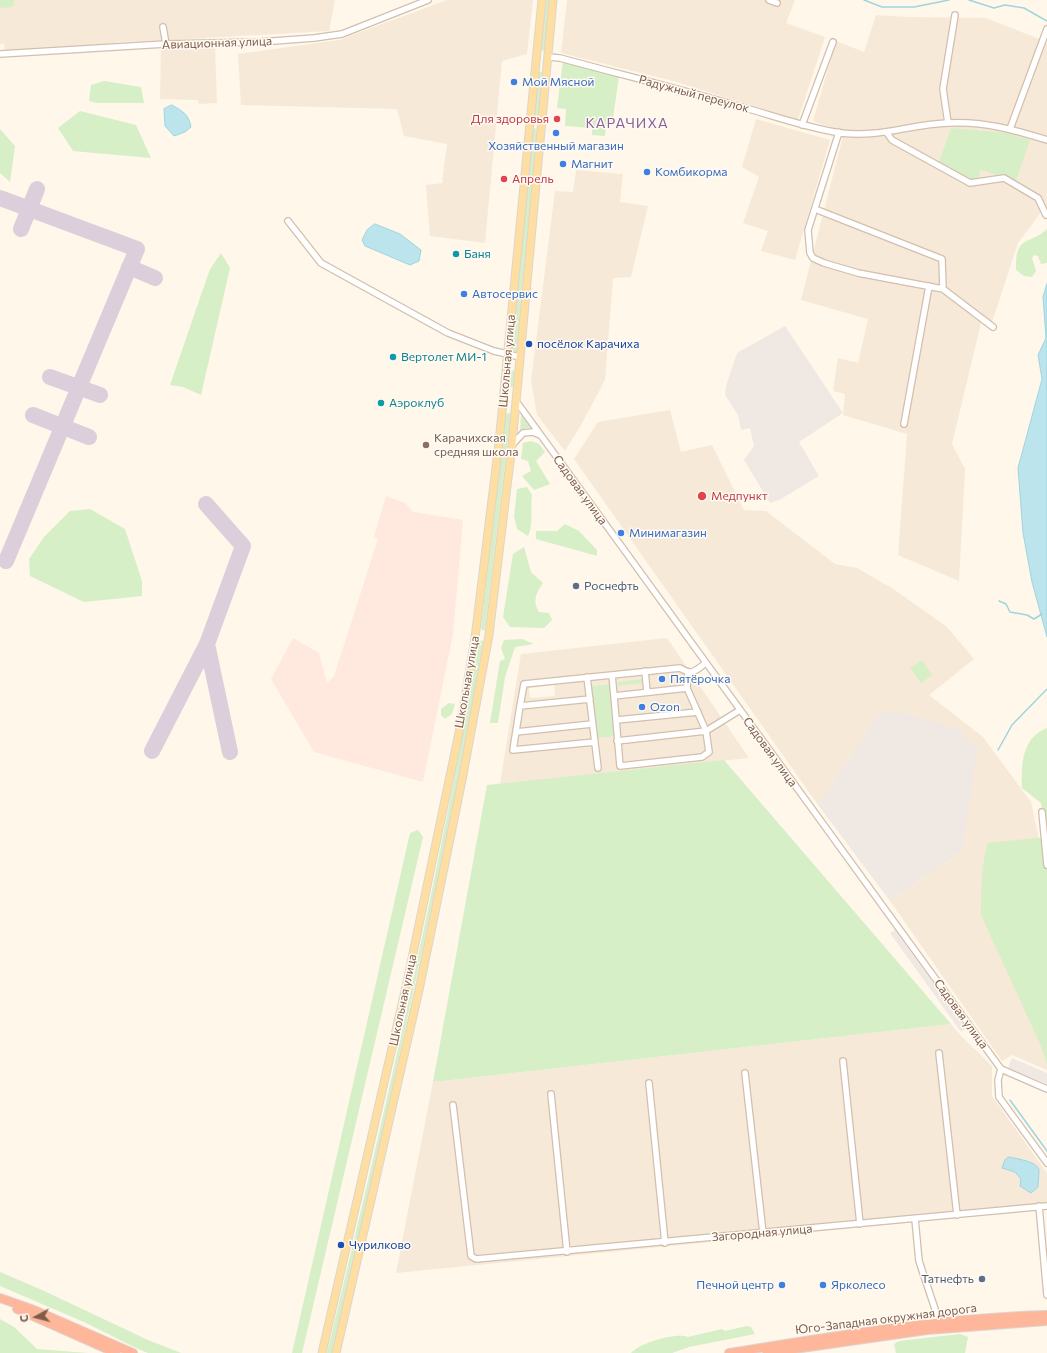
<!DOCTYPE html>
<meta charset="utf-8">
<style>
body{margin:0}
#map{position:relative;width:1047px;height:1353px;overflow:hidden;background:#fef7ea;font-family:Commissioner,sans-serif}
canvas{display:block}
.north{position:absolute;left:16px;top:1297px;width:40px;height:40px;-webkit-text-stroke:3px #fffaf3;paint-order:stroke;rotate:263deg;font-size:11px;font-weight:700;line-height:16px;text-align:center;color:#7e5d49}
.north::after{content:'';display:block;margin:auto;width:14px;height:18px;background:#7e5d49;clip-path:polygon(50% 0,100% 100%,50% 72%,0 100%)}
</style>
<div id="map">
<canvas width="1047" height="1353"></canvas>
<div class="north">С</div>
</div>
<script>
const context = document.querySelector('canvas').getContext('2d');
context.lineJoin = 'round';
function fillPath(path, color) { context.fillStyle = color; context.fill(path, 'evenodd'); }
function strokePath(path, color, width, dash) { context.strokeStyle = color; context.lineWidth = width; context.lineCap = dash ? 'butt' : 'round'; context.setLineDash(dash || []); context.stroke(path); }
function write(font, color, halo, rows, align = 'center') {
  context.font = font + ' Commissioner,sans-serif'; context.lineWidth = 3; context.setLineDash([]); context.textBaseline = 'middle'; context.strokeStyle = halo; context.fillStyle = color; for (const [text, x, y, turn = 0] of rows) {
    context.save(); context.translate(x, y); context.rotate((+turn || 0) * Math.PI / 180); context.textAlign = isNaN(turn) ? turn : align; if (halo) context.strokeText(text, 0, 0); context.fillText(text, 0, 0); context.restore();
  }
}
fillPath(new Path2D(`
 M0,0H335L329,31L170,40L117,42V45L5,51L4,44H0Z
 M447,0H533L527,54L502,61L485,243L430,236L426,185L442,183L447,144L404,136L397,109L241,105L238,54L339,40Z
 M567,0H795L786,23L825,37L798,120L673,81L561,53Z
 M876,15L907,17L986,18L1047,42V207H1045L1018,243L992,322L981,323L952,444L965,469L959,581L898,555L907,434L843,415L845,394L833,391L838,358L858,363L868,319L801,300L844,132L813,121L836,41L864,52Z
 M161,46L215,47L217,103L199,104L198,100L160,99Z
 M756,119L830,140L795,260L761,251L768,231L743,223L759,177L742,167Z
 M576,170L623,174L620,202L648,206L631,277L613,278L605,380L581,425L565,451L537,415L531,381L555,191L573,192Z
 M670,410L681,452L712,445L744,510L766,511L835,564L857,568L892,588L947,627L974,659L929,695L983,737L1031,802L1047,878V1070L1012,1055L1002,1061L890,901L962,851L965,741L878,715L818,805L574,459L598,422Z
 M667,638L749,758L500,784L521,654ZM554,685L555,696L530,698L529,688Z
 M951,1024L961,1036L992,1066V1096L1047,1173V1209L396,1273L433,1082Z`), '#f7e9d8');
fillPath(new Path2D(`
 M386,496L405,503L413,512L463,520L453,634L423,782L314,752L271,679L293,638L319,653L327,683L334,676L378,539L374,537Z`), '#ffe8de');
fillPath(new Path2D(`
 M785,326L843,413L799,442L819,476L781,499L770,503L744,460L754,446L750,428L741,430L738,415L725,395L726,386L737,353Z
 M893,711L961,729L965,741L978,745L962,851L890,901L818,805L878,715Z
 M895,930L966,1028L961,1032L890,933Z
 M1012,1058L1047,1073V1084L1008,1068Z`), '#f0e9e3');
fillPath(new Path2D(`
 M0,0H14V5L11,7L0,8Z
 M545,0H550L545,50L542,51L540,49Z
 M563,61L619,76L612,125H606L605,136L592,135V128L565,126L566,109L557,108Z
 M540,71L542,73L538,119L534,118L538,73Z
 M104,81L141,87L144,103H97L89,101L91,85Z
 M80,111L136,125L151,158L73,151L58,128Z
 M533,128L537,129L516,352L512,351Z
 M951,128L1006,133L1030,140L1016,181L981,170L977,180L965,181L938,165Z
 M0,129L15,146L10,182L0,173Z
 M1047,229V263L1041,264L1038,256L1034,255L1032,258L1036,271L1032,277L1024,276L1016,270C1015,234 1029,246 1047,229Z
 M221,253L230,268L201,395L183,387L170,385L210,269Z
 M511,370L515,371L513,387H510Z
 M509,413L511,414L485,630L483,631L481,628L506,414Z
 M521,414L532,428H527L520,431Z
 M531,441L539,444L545,452L536,461L550,484L534,490L522,476L531,471L528,461L521,459L523,443Z
 M527,487L532,495C530,508 534,523 528,536L517,529L514,516L517,489Z
 M90,509L125,529L142,581V596L84,602L30,576L29,559L44,537L70,511Z
 M565,524L579,531L597,550V556L536,539V531H557Z
 M524,547L531,572L543,583C536,593 532,601 539,612L549,613L552,620L544,628L510,627L503,617L513,554Z
 M522,639L534,644L515,647L505,677L498,723H490L500,661L505,659L501,648L504,640Z
 M482,640L483,643C461,771 434,898 406,1025C382,1135 358,1244 332,1353H327C384,1118 438,881 479,642Z
 M922,660L932,675L921,683L910,668Z
 M642,679L643,683L618,686V682Z
 M613,684L616,736L596,738L591,686Z
 M449,703L455,704L452,714L445,719L441,715V709Z
 M1047,728V1064L1041,1046L981,915C981,891 981,865 988,843L1045,837L1041,803L1022,788C1021,765 1022,737 1047,728Z
 M724,760L951,1024L433,1082L487,785Z
 M418,830L423,837L302,1353H292L410,833Z
 M0,1272L42,1290L148,1340L181,1353H148L138,1349L84,1322L0,1286Z
 M0,1319L14,1327L37,1349L88,1353H0Z
 M747,1326L751,1327L755,1334L689,1347L672,1353H631C640,1343 676,1332 688,1337L722,1329L725,1331Z
 M960,1334L968,1337L965,1353H896L894,1344L899,1341Z`), '#d6efc6');
const water = new Path2D(`
 M172,105C182,111 189,114 191,127L185,132L174,136L165,126L164,109Z
 M375,224L400,234L421,250L419,261L410,265L365,246L362,240L367,230Z
 M1047,284V637L1032,582L1023,533L1018,468L1042,379L1038,355L1046,338L1043,297Z
 M1009,1157C1017,1159 1037,1161 1039,1170C1039,1175 1038,1182 1038,1187L1031,1193L1020,1186L1021,1179L1015,1172L1002,1168L1005,1160Z`);
fillPath(water, '#bbe4ec');
strokePath(water, '#a0d4df', 1);
strokePath(new Path2D(`
 M864,0L882,7H914L949,0
 M969,0L994,8L1005,5L1024,8L1047,21
 M999,601L1006,604L1010,612L1027,615L1034,619L1042,614
 M998,750L1012,725L1047,689
 M1010,1100L1047,1151`), '#a0d4df', 1.5);
strokePath(new Path2D(`
 M0,198L137,249L6,561
 M21,229L37,189
 M129,267L155,278
 M50,377L100,395
 M33,415L89,437
 M207,644L230,752
 M152,751L207,644L243,546L206,504`), '#dccedb', 16);
const minor = new Path2D(`
 M769,0L777,3
 M163,27L166,44
 M0,54L165,44L260,42L314,38L342,34L428,0
 M548,57L560,58C619,74 679,89 738,106C772,115 806,128 841,133C880,138 911,124 949,123C983,121 1015,130 1047,140
 M948,123L943,89L955,15
 M802,125L833,42
 M1010,129L1047,29
 M839,132L808,230L810,253L813,258L824,263L858,273L943,289L993,327
 M887,133L892,140L970,183L1004,178L1038,198L1046,215
 M815,209L942,259L943,289
 M288,221L321,263L448,333L494,351L520,357
 M516,401L1001,1069L1047,1089
 M904,424L929,286
 M512,445L523,433L533,432L540,435
 M645,671L647,692
 M612,675L614,696
 M587,677L598,768
 M687,688L706,731L709,752L702,757L620,766L614,696Z
 M687,688L688,673
 M590,699L520,706L513,750L595,742
 M520,706L524,684L680,668C693,676 694,671 706,663
 M617,720L698,712
 M516,732L592,724
 M617,741L706,731L740,710
 M1042,812L1047,865
 M939,1053L957,1215
 M843,1061L860,1224
 M1001,1069L998,1080L999,1097L1047,1163
 M745,1073L763,1233
 M649,1083L665,1243
 M551,1094L567,1252
 M453,1105L471,1256L476,1259L1047,1206
 M1039,1206L1047,1295
 M915,1219L919,1261L936,1312L933,1319L925,1322`);
const major = new Path2D(`
 M322,1353L406,987L460,728L475,638L499,443L542,0
 M336,1353L419,990L462,780L489,635L512,445L553,0`);
const highway = new Path2D(`
 M0,1298L34,1310L133,1353
 M17,1309L116,1353
 M729,1353C834,1336 940,1318 1047,1315
 M767,1353L927,1330L1047,1321`);
strokePath(minor, '#d3bfad', 8);
strokePath(major, '#ddd5d0', 9);
strokePath(highway, '#ddd5d0', 10);
strokePath(minor, '#fff', 5.5);
strokePath(major, '#ffdea1', 7);
strokePath(highway, '#feb79b', 8);
for (const [x, y, r, color] of [
 [514,82,4,"#3f7fe0"],
 [557,119,4,"#e0444e"],
 [556,133,4,"#3f7fe0"],
 [563,164,4,"#3f7fe0"],
 [647,172,4,"#3f7fe0"],
 [504,179,4,"#e0444e"],
 [456,254,4,"#0f9aa8"],
 [464,294,4,"#3f7fe0"],
 [529,344,4,"#1a4fb4"],
 [393,357,4,"#0f9aa8"],
 [381,403,4,"#0f9aa8"],
 [426,445,4,"#8d6e63"],
 [702,496,5,"#e0444e"],
 [621,533,4,"#3f7fe0"],
 [576,586,4,"#5c6f8a"],
 [662,679,4,"#3f7fe0"],
 [642,707,4,"#3f7fe0"],
 [341,1245,4,"#1a4fb4"],
 [982,1279,4,"#5c6f8a"],
 [782,1285,4,"#3f7fe0"],
 [823,1285,4,"#3f7fe0"]
]) { const dot = new Path2D(); dot.arc(x, y, r, 0, 2 * Math.PI); context.fillStyle = color; context.fill(dot); strokePath(dot, '#fffaf3', 1.5); }
write('12px', '#7e5d49', '#fffaf3', [
 ["Авиационная улица",217,43,-2],
 ["Радужный переулок",694,94,15],
 ["Школьная улица",507,361,-85],
 ["Садовая улица",580,490,54],
 ["Школьная улица",467,682,-80],
 ["Садовая улица",770,752,54],
 ["Школьная улица",403,1000,-78],
 ["Садовая улица",961,1014,54],
 ["Загородная улица",762,1233,-5],
 ["Юго-Западная окружная дорога",886,1319,-7]
]);
write('12px', '#366cbe', '#fffaf3', [
 ["Мой Мясной",522,82],
 ["Хозяйственный магазин",556,146,"center"],
 ["Магнит",571,164],
 ["Комбикорма",655,172],
 ["Автосервис",472,294],
 ["Минимагазин",629,533],
 ["Пятёрочка",670,679],
 ["Ozon",650,707],
 ["Печной центр",774,1285,"right"],
 ["Ярколесо",831,1285]
], 'left');
write('12px', '#be3a42', '#fffaf3', [
 ["Для здоровья",549,119,"right"],
 ["Апрель",512,179],
 ["Медпункт",711,496]
], 'left');
write('12px', '#0d838f', '#fffaf3', [
 ["Баня",464,254],
 ["Вертолет МИ-1",401,357],
 ["Аэроклуб",389,403]
], 'left');
write('12px', '#164399', '#fffaf3', [
 ["посёлок Карачиха",537,344],
 ["Чурилково",349,1245]
], 'left');
write('12px', '#785e54', '#fffaf3', [
 ["Карачихская",434,438],
 ["средняя школа",434,452]
], 'left');
write('12px', '#4e5e75', '#fffaf3', [
 ["Роснефть",584,586],
 ["Татнефть",974,1279,"right"]
], 'left');
context.letterSpacing = '1px';
write('14px', '#886199', '#fffaf3', [
 ["КАРАЧИХА",627,123]
]);
context.letterSpacing = '0px';
</script>
